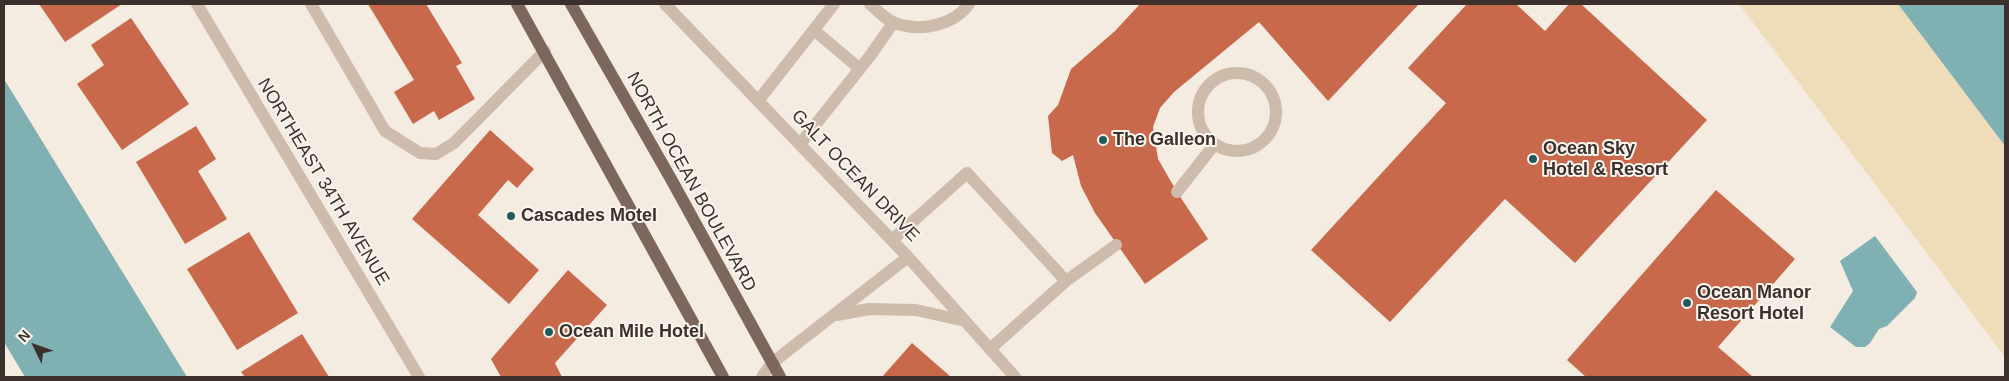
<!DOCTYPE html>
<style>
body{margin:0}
#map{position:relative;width:2009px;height:381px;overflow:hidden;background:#f4ebe1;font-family:Helvetica,sans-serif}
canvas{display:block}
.frame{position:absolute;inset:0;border:5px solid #3b302b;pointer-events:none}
.north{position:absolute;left:10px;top:321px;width:50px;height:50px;-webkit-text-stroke:4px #fbf5ee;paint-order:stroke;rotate:312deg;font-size:14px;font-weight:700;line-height:20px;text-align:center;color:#3b302b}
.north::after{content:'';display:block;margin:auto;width:18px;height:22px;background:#3b302b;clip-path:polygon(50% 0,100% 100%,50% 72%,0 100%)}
</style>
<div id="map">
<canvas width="2009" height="381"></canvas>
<div class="frame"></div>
<div class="north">N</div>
</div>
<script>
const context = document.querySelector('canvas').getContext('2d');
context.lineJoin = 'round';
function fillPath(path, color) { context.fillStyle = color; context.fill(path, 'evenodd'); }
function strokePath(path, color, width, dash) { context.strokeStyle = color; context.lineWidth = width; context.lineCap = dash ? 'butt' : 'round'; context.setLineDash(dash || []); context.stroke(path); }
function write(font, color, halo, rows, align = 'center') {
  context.font = font + ' Helvetica,sans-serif'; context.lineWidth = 4; context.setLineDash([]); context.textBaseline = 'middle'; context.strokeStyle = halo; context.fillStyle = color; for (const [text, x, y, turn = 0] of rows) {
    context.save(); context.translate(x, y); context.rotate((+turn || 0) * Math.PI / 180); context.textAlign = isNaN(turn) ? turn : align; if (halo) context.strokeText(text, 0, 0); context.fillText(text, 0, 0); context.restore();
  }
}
fillPath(new Path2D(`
 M1739,4H1898L2005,146V357Z`), '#efdcb8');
fillPath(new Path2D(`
 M1898,4H2005V146Z
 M4,79L187,377H25L4,342Z
 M1875,236L1917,292L1915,298L1887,326L1879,329L1870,343L1865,347H1856L1830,327L1853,291L1840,261Z`), '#7fb0b2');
fillPath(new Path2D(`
 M39,4H122L65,42Z
 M368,4H426L462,63L456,66L475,99L439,120L434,111L413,124L394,92L414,80Z
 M1140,4H1419L1328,101L1259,22L1174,92L1160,108L1153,127L1158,159L1177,192L1208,239L1145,284L1095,213L1081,186L1073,155L1062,161L1052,153L1048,116L1058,105L1071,69L1115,31Z
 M1467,4H1516L1545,31L1569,4H1581L1707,120L1575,263L1505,199L1390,322L1311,250L1446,103L1408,68Z
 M131,18L189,104L122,150L77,84L104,65L91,45Z
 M196,126L216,159L198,171L227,219L185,244L136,162Z
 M490,130L534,169L517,188L508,180L478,215L539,270L509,304L412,219Z
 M1716,190L1795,259L1718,347L1753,377H1586L1567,360Z
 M249,232L298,313L237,350L187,269Z
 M568,270L607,305L555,363L562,377H501L491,359Z
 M302,334L329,377H245L241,372Z
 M912,343L951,377H882Z`), '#c8694b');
strokePath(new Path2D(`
 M311,4L385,131L420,153L436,154L454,143L545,51
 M870,4C877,10 886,20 895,23C920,32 953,26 969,4
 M815,31L860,69
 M1198 112a39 39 0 1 1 78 0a39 39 0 1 1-78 0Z
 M758,101L834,4
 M800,144L870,56L893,23
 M1177,192L1214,145
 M892,240L967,173L1066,281
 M990,349L1066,281L1116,245`), '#cdbbac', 12);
strokePath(new Path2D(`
 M197,4L419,377
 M665,4L908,257L1015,377
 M837,315L869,309L916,310L965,321
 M762,377L772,363L908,257`), '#cdbbac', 12);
strokePath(new Path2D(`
 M517,4L723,377
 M571,4L671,179L780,377`), '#7d675c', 12);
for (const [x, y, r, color] of [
 [1103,140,5,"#1f5a5e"],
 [1533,159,5,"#1f5a5e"],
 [511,216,5,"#1f5a5e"],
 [1687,303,5,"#1f5a5e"],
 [549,332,5,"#1f5a5e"]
]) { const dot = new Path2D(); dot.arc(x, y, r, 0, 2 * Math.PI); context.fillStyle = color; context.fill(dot); strokePath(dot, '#fbf5ee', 2); }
write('bold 18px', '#3b302b', '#fbf5ee', [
 ["The Galleon",1113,140],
 ["Ocean Sky",1543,149],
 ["Hotel & Resort",1543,170],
 ["Cascades Motel",521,216],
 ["Ocean Manor",1697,293],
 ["Resort Hotel",1697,314],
 ["Ocean Mile Hotel",559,332]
], 'left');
write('18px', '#3b302b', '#fbf5ee', [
 ["GALT OCEAN DRIVE",855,176,46],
 ["NORTHEAST 34TH AVENUE",323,182,59],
 ["NORTH OCEAN BOULEVARD",691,182,61]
]);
</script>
